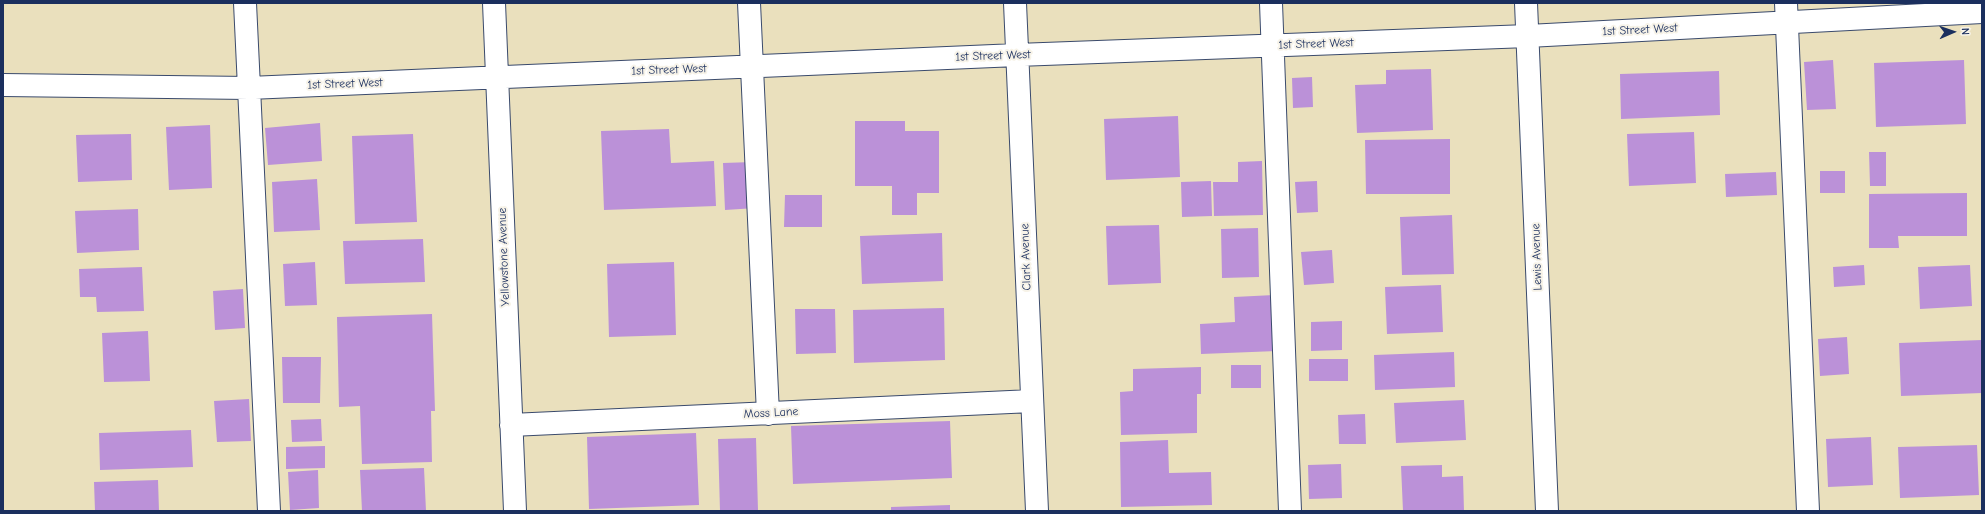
<!DOCTYPE html>
<style>
body{margin:0}
#map{position:relative;width:1985px;height:514px;overflow:hidden;background:#eae0bd;font-family:"Comic Neue",sans-serif}
canvas{display:block}
.frame{position:absolute;inset:0;border:4px solid #1b2f5e;pointer-events:none}
.north{position:absolute;left:1933px;top:12px;width:40px;height:40px;-webkit-text-stroke:3px #f7f3e8;paint-order:stroke;rotate:88deg;font-size:11px;font-weight:700;line-height:16px;text-align:center;color:#1b2f5e}
.north::after{content:'';display:block;margin:auto;width:14px;height:18px;background:#1b2f5e;clip-path:polygon(50% 0,100% 100%,50% 72%,0 100%)}
</style>
<div id="map">
<canvas width="1985" height="514"></canvas>
<div class="frame"></div>
<div class="north">N</div>
</div>
<script>
const context = document.querySelector('canvas').getContext('2d');
context.lineJoin = 'round';
function fillPath(path, color) { context.fillStyle = color; context.fill(path, 'evenodd'); }
function strokePath(path, color, width, dash) { context.strokeStyle = color; context.lineWidth = width; context.lineCap = dash ? 'butt' : 'round'; context.setLineDash(dash || []); context.stroke(path); }
function write(font, color, halo, rows, align = 'center') {
  context.font = font + ' "Comic Neue",sans-serif'; context.lineWidth = 4; context.setLineDash([]); context.textBaseline = 'middle'; context.strokeStyle = halo; context.fillStyle = color; for (const [text, x, y, turn = 0] of rows) {
    context.save(); context.translate(x, y); context.rotate((+turn || 0) * Math.PI / 180); context.textAlign = isNaN(turn) ? turn : align; if (halo) context.strokeText(text, 0, 0); context.fillText(text, 0, 0); context.restore();
  }
}
fillPath(new Path2D(`
 M1833,60L1836,109L1807,110L1804,62Z
 M1964,60L1966,124L1876,127L1874,63Z
 M1431,69L1433,130L1357,133L1355,85L1386,84V70Z
 M1719,71L1720,115L1621,119L1620,74Z
 M1312,77L1313,107L1293,108L1292,78Z
 M1178,116L1180,177L1106,180L1104,119Z
 M855,121H905V131H939V193H917V215H892V186H855Z
 M320,123L322,161L268,165L265,128Z
 M210,125L212,188L169,190L166,127Z
 M669,129L671,163L714,161L716,206L604,210L601,131Z
 M1694,132L1696,183L1629,186L1627,134Z
 M131,134L132,180L78,182L76,135Z
 M413,134L417,222L355,224L352,136Z
 M1450,139V194H1366L1365,140Z
 M1869,152H1886V186H1870Z
 M1262,161L1263,215L1214,216L1213,182H1238V162Z
 M753,162L756,208L725,210L723,163Z
 M1820,171H1845V193H1820Z
 M1776,172L1777,195L1726,197L1725,174Z
 M317,179L320,230L274,232L272,182Z
 M1211,181L1212,216L1182,217L1181,182Z
 M1317,181L1318,212L1297,213L1295,182Z
 M1967,193V236H1898L1899,248H1869V194Z
 M785,195H822V227H784Z
 M138,209L139,250L77,253L75,211Z
 M1452,215L1454,274L1402,275L1400,217Z
 M1159,225L1161,283L1108,285L1106,226Z
 M1258,228L1259,277L1222,278L1221,229Z
 M942,233L943,281L862,284L860,236Z
 M423,239L425,282L345,284L343,241Z
 M1332,250L1334,283L1304,285L1301,252Z
 M315,262L317,305L285,306L283,264Z
 M674,262L676,335L609,337L607,264Z
 M1864,265L1865,285L1834,287L1833,267Z
 M1970,265L1972,306L1920,309L1918,267Z
 M142,267L144,311L97,312L96,297H80L79,269Z
 M1441,285L1443,332L1387,334L1385,287Z
 M243,289L245,328L215,330L213,291Z
 M1274,295L1277,351L1201,354L1200,324L1235,322L1234,297Z
 M944,308L945,360L854,363L853,310Z
 M795,309H835L836,353L796,354Z
 M432,314L435,411H431L432,462L362,464L360,406L339,407L337,317Z
 M1342,321V350L1311,351V322Z
 M148,331L150,381L104,382L102,333Z
 M1847,337L1849,374L1820,376L1818,339Z
 M1982,340V393L1901,396L1899,343Z
 M1454,352L1455,387L1375,390L1374,355Z
 M282,357H321L320,403H283Z
 M1309,359H1348V381H1309Z
 M1231,365H1261V388H1231Z
 M1201,367V394H1197V433L1121,435L1120,392L1133,391V369Z
 M249,399L251,441L217,442L214,401Z
 M1464,400L1466,440L1396,443L1394,403Z
 M1365,414L1366,444H1339L1338,415Z
 M321,419L322,441L292,442L291,420Z
 M950,421L952,478L793,484L791,426Z
 M191,430L193,467L100,470L99,433Z
 M696,433L699,505L589,509L587,437Z
 M1871,437L1873,485L1828,487L1826,439Z
 M756,438L758,511H720L718,439Z
 M1168,440L1169,473L1211,472L1212,505L1121,507L1120,442Z
 M1977,445L1979,495L1900,498L1898,447Z
 M325,446V468L286,469V447Z
 M1341,464L1342,498L1309,499L1308,465Z
 M1442,465V477L1463,476L1464,511H1403L1401,466Z
 M424,468L426,511H362L360,470Z
 M318,470L319,508L290,510L288,472Z
 M158,480L159,511H95L94,482Z
 M950,505V511H891V507Z`), '#bb91d8');
const minor = new Path2D(`
 M245,3L269,511
 M494,3L515,511
 M749,3L768,414
 M1015,3L1037,511
 M1271,3L1290,511
 M1526,3L1547,511
 M1786,3L1808,511
 M3,85L249,88L1017,55L1528,36L1982,12
 M511,425L1032,401`);
strokePath(minor, '#3a4a6c', 24);
strokePath(minor, '#fff', 22);
write('12px', '#1b2f5e', '#f7f3e8', [
 ["1st Street West",1640,30,-3],
 ["1st Street West",1316,44,-2],
 ["1st Street West",993,56,-2],
 ["1st Street West",669,70,-2],
 ["1st Street West",345,84,-2],
 ["Yellowstone Avenue",504,257,-92],
 ["Clark Avenue",1026,257,-92],
 ["Lewis Avenue",1537,257,-92],
 ["Moss Lane",771,413,-3]
]);
</script>
